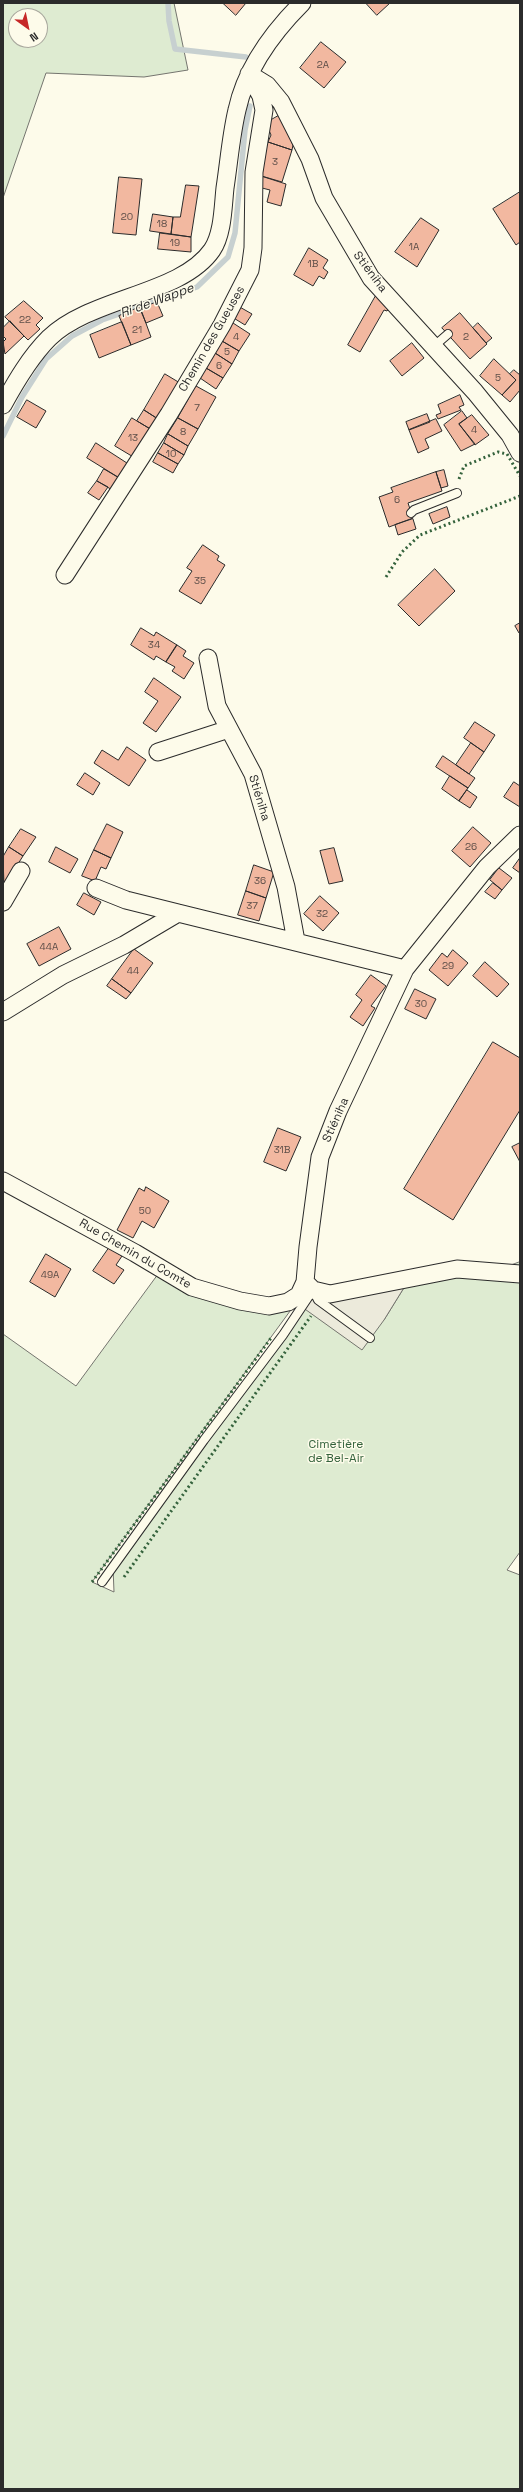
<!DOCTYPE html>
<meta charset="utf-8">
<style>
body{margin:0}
#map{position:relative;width:523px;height:2492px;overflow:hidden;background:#fdfbea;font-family:"Space Grotesk",sans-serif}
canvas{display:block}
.frame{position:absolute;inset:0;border:4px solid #2b2b2b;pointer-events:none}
.north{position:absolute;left:8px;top:8px;width:40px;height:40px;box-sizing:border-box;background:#fdfbea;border:1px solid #a9a89e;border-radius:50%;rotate:147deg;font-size:11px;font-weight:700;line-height:16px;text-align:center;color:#2b2b2b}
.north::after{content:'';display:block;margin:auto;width:14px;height:18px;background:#c62828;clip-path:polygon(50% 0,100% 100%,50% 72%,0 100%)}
</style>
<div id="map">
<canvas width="523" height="2492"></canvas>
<div class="frame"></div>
<div class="north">N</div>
</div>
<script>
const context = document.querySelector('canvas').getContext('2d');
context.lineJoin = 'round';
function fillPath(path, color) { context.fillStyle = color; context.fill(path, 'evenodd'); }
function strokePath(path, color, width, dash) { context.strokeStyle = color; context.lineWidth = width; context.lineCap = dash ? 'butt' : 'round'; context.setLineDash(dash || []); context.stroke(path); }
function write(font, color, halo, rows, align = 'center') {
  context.font = font + ' "Space Grotesk",sans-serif'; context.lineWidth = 3; context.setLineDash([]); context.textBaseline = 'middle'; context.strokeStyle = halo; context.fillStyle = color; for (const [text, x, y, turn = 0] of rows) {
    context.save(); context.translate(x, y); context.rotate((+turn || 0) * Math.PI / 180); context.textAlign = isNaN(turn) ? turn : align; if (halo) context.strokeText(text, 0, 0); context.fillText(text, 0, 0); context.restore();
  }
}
const green = new Path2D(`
 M3,3H174L188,70L144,77L46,73L3,198ZM16,16H40V40H16Z
 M520,1262V1552L507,1570L520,1575V2489H3V1334L76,1386L161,1270L170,1276L293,1307L92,1582L114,1592L113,1567L302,1307L384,1320L410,1278L492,1272Z`);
fillPath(green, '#deebd1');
strokePath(green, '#74746e', 1);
const parking = new Path2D(`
 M410,1278L384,1320L362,1350L302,1307L313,1290Z`);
fillPath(parking, '#eceadb');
strokePath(parking, '#74746e', 1);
strokePath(new Path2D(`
 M168,3L169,21L175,49L246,57
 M3,436L22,397L46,359L72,336L102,320L197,287L228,257L235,233L245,130L250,106`), '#c7d0d0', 5.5);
const building = new Path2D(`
 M223,3H246L236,15Z
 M366,3H390L377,15Z
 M321,42L346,62L324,88L300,68Z
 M280,115L293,145L292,150L268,142L271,135L266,123Z
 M268,142L292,150L282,182L258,175Z
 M258,175L286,184L281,206L267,202L270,190L258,187Z
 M119,177L142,179L136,235L113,233Z
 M186,185L199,186L191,237L171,234L173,217H180Z
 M520,192V242L516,245L493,209Z
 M153,214L173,217L171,234L150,231Z
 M421,218L439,230L417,267L395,252Z
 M160,233L191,237V252L158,249Z
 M309,248L328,260L323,268L328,272L324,279L319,276L313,286L294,275Z
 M378,292L390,307L387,311L384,310L360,352L348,345Z
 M24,301L43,318L36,325L40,329L28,340L5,317Z
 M157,302L163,316L146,323L140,309Z
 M238,306L252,314L245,325L232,317Z
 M140,307L151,337L131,345L119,316Z
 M460,313L487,344L470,359L442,328Z
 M10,321L24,336L5,354L3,342L6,339L3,336V328Z
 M122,322L131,345L99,358L90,335Z
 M233,323L250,334L239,351L222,341Z
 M478,323L492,338L486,343L473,328Z
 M222,341L239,351L232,364L215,353Z
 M412,343L424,358L402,376L390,361Z
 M215,353L232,364L223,378L206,368Z
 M494,359L516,380L502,395L480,376Z
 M206,368L223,378L216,389L200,378Z
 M514,370L520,375V390L510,402L502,395L516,380L510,374Z
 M165,374L180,383L158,419L144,410Z
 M196,386L216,397L198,429L178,418Z
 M460,395L464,405L459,407L461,410L438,419L436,415L441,413L438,405Z
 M27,400L46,411L36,428L17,417Z
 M144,410L158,419L152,430L137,421Z
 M462,411L467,418L459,424L475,444L461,451L444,425Z
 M427,414L430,422L409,430L406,422Z
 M472,415L489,435L475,445L459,424Z
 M132,418L152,430L135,458L115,446Z
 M178,418L198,429L188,446L168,434Z
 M436,419L442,431L425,439L429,448L418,453L409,430Z
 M168,434L188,446L184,455L164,443Z
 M96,443L130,465L121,479L87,458Z
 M164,443L184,455L178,464L158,453Z
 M158,453L178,464L173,473L153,462Z
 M104,469L121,479L114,491L97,481Z
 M444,470L448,486L441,488L436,472Z
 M436,472L442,491L408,503L413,518L389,527L379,497L393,492L391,488Z
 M97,481L108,487L99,500L88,493Z
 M447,507L450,517L433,524L429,514Z
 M413,519L416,529L398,535L395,525Z
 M203,545L219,556L217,560L225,565L201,604L179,591L192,571L187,568Z
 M435,569L455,591L419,626L398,605Z
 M520,623V633H519L515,626Z
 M141,628L154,636L156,632L177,645L166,662L156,656L154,660L131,645Z
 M177,645L186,651L183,656L194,663L184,679L172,671L175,667L166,662Z
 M154,678L181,697L156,732L143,723L158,701L145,692Z
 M475,722L495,735L484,752L464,738Z
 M471,743L484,752L469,774L456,765Z
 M127,747L146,760L129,786L94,763L102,750L118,760Z
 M443,756L475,778L468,788L436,767Z
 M85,773L100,783L93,795L77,785Z
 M450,776L468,788L459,801L442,789Z
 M514,782L520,786V807L504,797Z
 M467,790L477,797L470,808L459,801Z
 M107,824L123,832L111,858L94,850Z
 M473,827L491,843L470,867L452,851Z
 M21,829L36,837L23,856L9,847Z
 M9,847L23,856L4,886L3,857Z
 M56,847L78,859L70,873L49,862Z
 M334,848L343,881L329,884L320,851Z
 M94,850L111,858L106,869L101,867L95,881L82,876Z
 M520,858V873L513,868Z
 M254,865L274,872L266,898L246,891Z
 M499,868L512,878L502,890L490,880Z
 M493,883L502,890L495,899L485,892Z
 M246,891L266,898L259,921L238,915Z
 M84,893L101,902L94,915L77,905Z
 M320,896L339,913L323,931L304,914Z
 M59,927L71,949L39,966L27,944Z
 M134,949L153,963L131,993L112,979Z
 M453,950L468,963L448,986L429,970L442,953L447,957Z
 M485,962L509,984L497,997L473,976Z
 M371,975L386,986L371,1006L375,1008L363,1026L350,1017L362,1000L356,995Z
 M112,979L131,993L126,999L107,986Z
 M415,989L436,999L426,1019L405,1009Z
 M493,1042L520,1058V1110L453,1220L404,1189Z
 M278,1128L301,1137L286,1171L264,1162Z
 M520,1143V1162L512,1147Z
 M146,1187L169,1201L154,1228L142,1221L133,1238L117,1230L139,1188L144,1191Z
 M109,1248L122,1256L116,1265L124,1270L114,1284L93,1271Z
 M46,1254L71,1269L55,1297L30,1282Z`);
fillPath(building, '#f2b8a0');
strokePath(building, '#2b2b2b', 1);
const service = new Path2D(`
 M433,347L448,334
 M411,513L414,510L457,493
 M102,1582L204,1440L283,1335L313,1290L318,1300L370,1338`);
const minor = new Path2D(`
 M249,74L267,85L281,102L310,159L324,198L371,278L475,392L510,435L520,453
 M3,405C16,381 30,357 49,338C91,297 181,295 212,250C223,234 223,206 225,188C229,162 231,135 237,110C246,68 272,33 302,3
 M65,575L169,414L222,325L250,270L253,248L254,172L264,110L261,96L249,74
 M208,658L217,706L253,774L286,887L296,941
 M158,752L229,729
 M96,888L126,900L178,913
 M3,902L21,871
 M405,969L487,867L520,835
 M3,1012L63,975L124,945L178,913L405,969L338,1111L320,1157L308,1247L305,1282
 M3,1181L135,1253L192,1287L240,1301L269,1306L288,1302L299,1295L305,1282L313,1290L330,1294L457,1269L520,1274`);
strokePath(service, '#2b2b2b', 10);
strokePath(minor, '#2b2b2b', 19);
strokePath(service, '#fdfbea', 8);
strokePath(minor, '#fdfbea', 17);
strokePath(new Path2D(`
 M459,479L464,466L498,452L507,454L520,476
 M386,577L402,552L420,535L520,496
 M124,1577L311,1316
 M92,1582L271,1338`), '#34623c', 3, [2, 3]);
write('10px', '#5d4e48', null, [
 ["2A",323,65],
 ["3",275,162],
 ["20",127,217],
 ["18",162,224],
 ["19",175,243],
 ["1A",414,247],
 ["1B",313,264],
 ["22",25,320],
 ["21",137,330],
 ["4",236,337],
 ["2",466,337],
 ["5",227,352],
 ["6",219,366],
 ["5",498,378],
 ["7",197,408],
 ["4",474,430],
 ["8",183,432],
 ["13",133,438],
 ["10",171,454],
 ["6",397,500],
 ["35",200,581],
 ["34",154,645],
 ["26",471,847],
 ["36",260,881],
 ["37",252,906],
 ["32",322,914],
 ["44A",49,947],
 ["29",448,966],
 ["44",133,971],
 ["30",421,1004],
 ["31B",282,1150],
 ["50",145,1211],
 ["49A",50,1275]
]);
write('12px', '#2b2b2b', '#fdfbea', [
 ["Stiéniha",370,272,53],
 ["Chemin des Gueuses",212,339,-60],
 ["Stiéniha",259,798,73],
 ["Stiéniha",336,1120,-66],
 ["Rue Chemin du Comte",135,1254,30]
]);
write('12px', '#34623c', '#fdfbea', [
 ["Cimetière",336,1445],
 ["de Bel-Air",336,1459]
]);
write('italic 13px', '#2b2b2b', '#fdfbea', [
 ["Ri de Wappe",157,301,-20]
]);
</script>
